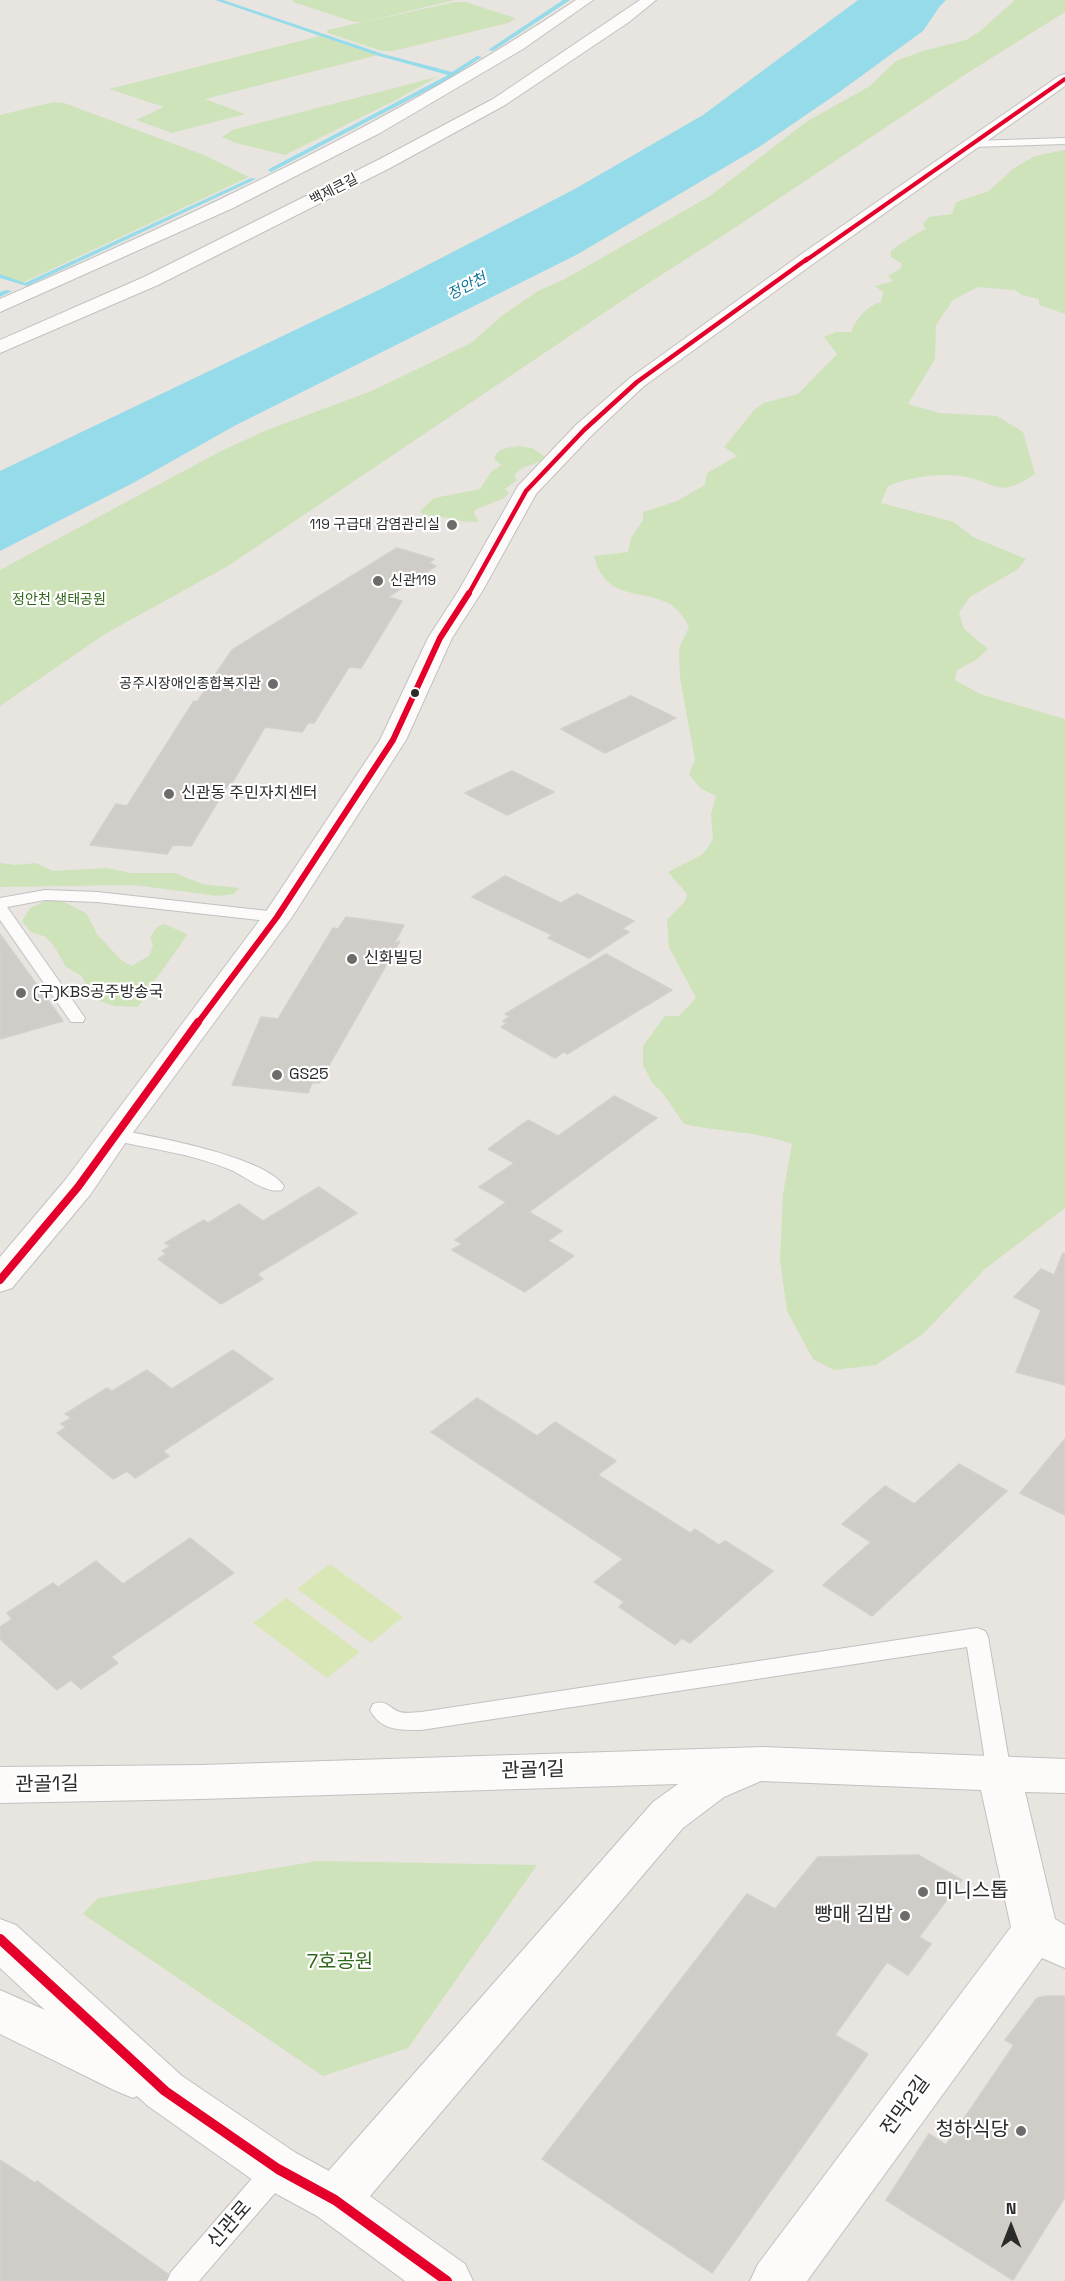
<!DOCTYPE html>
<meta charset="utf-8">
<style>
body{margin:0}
#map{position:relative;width:1065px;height:2281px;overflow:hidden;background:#e8e4e0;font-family:"Space Grotesk",sans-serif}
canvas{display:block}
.north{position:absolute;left:981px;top:2197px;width:60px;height:60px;-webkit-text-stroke:4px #fff;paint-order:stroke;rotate:0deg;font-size:16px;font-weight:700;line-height:24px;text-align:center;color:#2b2b2b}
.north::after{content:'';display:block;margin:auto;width:21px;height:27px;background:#2b2b2b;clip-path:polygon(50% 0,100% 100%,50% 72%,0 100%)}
</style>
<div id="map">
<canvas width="1065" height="2281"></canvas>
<div class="north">N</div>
</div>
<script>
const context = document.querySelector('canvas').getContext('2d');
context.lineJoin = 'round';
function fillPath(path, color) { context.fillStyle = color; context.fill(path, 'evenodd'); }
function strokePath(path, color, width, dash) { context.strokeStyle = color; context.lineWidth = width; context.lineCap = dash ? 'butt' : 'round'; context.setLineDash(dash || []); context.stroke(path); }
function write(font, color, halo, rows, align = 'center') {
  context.font = font + ' "Space Grotesk","Noto Sans KR",sans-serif'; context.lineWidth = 4.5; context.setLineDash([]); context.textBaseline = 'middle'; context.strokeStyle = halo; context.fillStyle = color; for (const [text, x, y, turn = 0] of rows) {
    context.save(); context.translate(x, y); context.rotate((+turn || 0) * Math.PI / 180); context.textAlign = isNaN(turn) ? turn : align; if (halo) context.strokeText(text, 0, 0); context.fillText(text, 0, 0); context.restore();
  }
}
fillPath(new Path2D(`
 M293,0H455L363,22H354L293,2Z
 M1015,0H1065V12L969,72L733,229L641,288L228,566L105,634L0,706V570L221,451L267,430L374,390L471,343L503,315L538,291L565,279L710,196L806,122L870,86L896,61L923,51L966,40L979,32Z
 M455,2H465L516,18L508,23L393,51H382L328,33L327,30Z
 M320,36L378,55L205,99L245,114L172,133L136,120L164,107L109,89Z
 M437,77L396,100L285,155L236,143L222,137L232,130Z
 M54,102L64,103L204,155L249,177L22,283L0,274V115Z
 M1065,150V314L1039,305V299L1022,295L1015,290L978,287L953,300L936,325L935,359L908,404L939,413L997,416L1023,432L1035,474C997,500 999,482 961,476C937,473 910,477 888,486L881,503L954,522L973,537L1026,559L1018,569L970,597L959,613L964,629L988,649L976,660L957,670L955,680L980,694L1065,719V1208L985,1269L923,1334L876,1365L834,1370L813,1359L787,1311L780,1260L783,1194L792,1144C757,1131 720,1132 684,1124L662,1092L653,1084L643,1065V1046L665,1016H679L696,998L669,947L667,920L685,901L687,894L668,872L703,854L713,840L711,814L716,796L700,788L689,774L695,760L680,678L679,648L689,627C684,618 678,608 668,603C637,588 606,601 594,556L628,552L631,538L643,520V512L677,501L705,485L707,473L737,456L724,447L755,409L764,403L798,394L837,354L824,337L836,332H851C857,317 867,306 881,302L883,292L875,286L893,281L888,276L900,269L902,264L891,257V251C903,242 913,235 926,229L923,224L929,217L952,214L956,202L989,191L1014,168L1035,156Z
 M518,446L532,448L544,456V460L522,468L514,476L517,480L505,489L509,493L504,498L475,510L474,514L479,521C460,525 444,513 425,517L420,511L434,498L480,489L491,472L501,465L494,459C497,448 508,448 518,446Z
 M0,863L15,865L36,863L53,871L107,868L131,873H175L202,884L239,888L234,894L218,896L134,885L0,887Z
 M48,900H60L86,913L97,934L121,960L132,966L150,955L153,944L150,937L157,927L164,924L187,934C178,950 166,964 156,979C149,991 148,996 137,1007L114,1006L91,998L82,976L66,967L54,946L46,937L31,932L22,921L30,908Z
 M317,1861L537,1865L408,2048L323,2076L83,1914L98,1898Z`), '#cee3ba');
fillPath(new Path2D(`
 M330,1564L403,1617L371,1643L297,1589Z
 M286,1598L360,1652L327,1678L253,1623Z`), '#d9e7b7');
fillPath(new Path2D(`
 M858,0H946L940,6L923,31L838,93L759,147L578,254L236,425L133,483L0,551V471L383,288L573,190L703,115Z`), '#95dbe9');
fillPath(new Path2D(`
 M215,0H223L383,54L452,72L477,56L482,57L447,80L271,172L268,170L269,169L448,75L379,56Z
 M563,0H570L493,51L488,50Z
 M251,178L256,179L27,286L0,278V274L25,283Z
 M6,290L12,291L0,297V292Z`), '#95dbe9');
const building = new Path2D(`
 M397,548L434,559L429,563L436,566L388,597L402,601L361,668L349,667L314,723H308L302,732L265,727L232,783H229L191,846L173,845L167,854L90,845L116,804L127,806L194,701L197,702L232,650Z
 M631,696L676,718L605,753L561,729Z
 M512,771L554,792L507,815L465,793Z
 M505,876L561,903L577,894L634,921L622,929L629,932L589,958L548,938L552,935L472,897Z
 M346,917L404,925L394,944L400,941L319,1083H312L308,1093L232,1085L261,1017L278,1019L333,928L338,929Z
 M0,934L63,1021L0,1039Z
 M606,954L672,990L567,1054L564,1052L555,1058L501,1027L507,1023L503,1021L510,1016L505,1014Z
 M614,1096L657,1118L529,1212L562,1231L548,1241L574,1256L525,1292L452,1250L462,1244L455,1240L506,1202L479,1187L514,1163L488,1149L528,1120L558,1136Z
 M319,1187L357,1213L257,1274L263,1279L221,1304L158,1259L166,1254L162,1251L171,1246L165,1243L204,1220L208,1223L239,1204L263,1221Z
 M1063,1253L1065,1254V1385L1016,1372L1041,1310L1014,1297L1041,1269L1054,1275Z
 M233,1350L273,1379L163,1451L169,1456L135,1478L127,1471L113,1479L57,1433L66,1427L61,1424L71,1418L65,1414L107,1388L112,1391L147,1370L172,1389Z
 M477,1398L537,1436L555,1422L616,1461L598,1475L690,1533L695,1529L719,1545L725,1541L773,1571L690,1643L682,1638L675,1645L619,1607L624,1602L594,1582L623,1559L431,1432Z
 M1065,1439V1515L1020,1493Z
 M959,1464L1007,1491L872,1616L823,1585L871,1542L842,1524L885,1486L914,1504Z
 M190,1538L234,1573L111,1657L118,1663L81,1689L71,1680L57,1690L0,1639V1627L12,1619L7,1613L53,1583L58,1587L96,1561L123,1584Z
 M918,1855L962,1880L919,1937L931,1944L908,1975L887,1962L835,2035L868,2054L712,2273L542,2159L747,1894L775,1909L818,1857Z
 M1046,1996H1065V2197L1013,2280L886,2200L929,2134L946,2145L1014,2045L1005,2040L1037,1998Z
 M0,2160L35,2183L37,2181L168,2274L165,2281H0Z`);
fillPath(building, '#d0cdc9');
strokePath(building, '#d3d0cc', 1.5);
const lane = new Path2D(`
 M1065,138V144L972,147L967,144L972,141Z
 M45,890L97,892L277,912L285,917L277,922L97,902L45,900L7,907L85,1018L83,1022H71L0,920V898Z
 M114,1129C150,1136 265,1156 284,1186L282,1190C265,1194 245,1176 231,1170C191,1153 149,1149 108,1139L105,1135L108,1131Z
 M977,1628L985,1631L988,1637L1011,1773L1007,1780L999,1782L991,1780L987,1773L967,1647L421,1730C400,1730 381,1731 370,1710L373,1704C387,1699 388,1708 400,1712C406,1714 415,1712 421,1712Z
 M278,2157L288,2160L292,2169L288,2178L199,2281H167L171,2272L268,2160Z`);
const street = new Path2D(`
 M576,0H593L523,49L380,133L233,208L0,312V299C202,211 392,123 576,0Z
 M763,1747L1065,1759V1793L1025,1792L1055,1919L1065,1925V1968L1042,1958L807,2281H750L758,2264L1011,1927L981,1790L761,1781L724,1797L683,1828L353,2216L335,2223L317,2216L310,2200L317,2184L653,1802L678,1784L201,1799L0,1803V1767L201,1765Z`);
const secondary = new Path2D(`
 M640,0H656L629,22L505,105L390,168L158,285L0,353V340L144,277L378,160L493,99Z
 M1065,74V86L817,261L644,386L592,435L536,494L483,590L452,638L406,740L292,917L126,1142L90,1195L12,1288L0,1292V1257L66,1179L265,913L380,740L428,638L459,590L518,486L576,425L630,378L803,253L1059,76Z
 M0,1919L16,1925L182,2076L296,2153L353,2184L465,2264L473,2281H405L317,2216L260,2185L148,2106L137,2096L133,2098L116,2091L0,2034V1990L45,2010L0,1968Z`);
strokePath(lane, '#c2c1c1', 2);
strokePath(street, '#c2c1c1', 2);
strokePath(secondary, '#c2c1c1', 2);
fillPath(lane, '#fcfbfa');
fillPath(street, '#fcfbfa');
fillPath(secondary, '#fcfbfa');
strokePath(new Path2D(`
 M805,261L1065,79`), '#e4002b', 4);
strokePath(new Path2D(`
 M468,595L526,491L584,430L637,382L807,259`), '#e4002b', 4.5);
strokePath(new Path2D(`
 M197,1024L277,917L393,740L440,638L469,593`), '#e4002b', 6);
strokePath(new Path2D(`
 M0,1280L78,1187L198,1022`), '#e4002b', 8);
strokePath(new Path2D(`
 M0,1939L165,2091L278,2169L335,2200L447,2281`), '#e4002b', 10);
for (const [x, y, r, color] of [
 [452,525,6,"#6d6c6a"],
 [378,581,6,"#6d6c6a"],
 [273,684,6,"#6d6c6a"],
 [415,693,5,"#2b2b2b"],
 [169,794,6,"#6d6c6a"],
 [352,959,6,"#6d6c6a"],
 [21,993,6,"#6d6c6a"],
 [277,1075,6,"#6d6c6a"],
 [923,1892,6,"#6d6c6a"],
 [905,1916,6,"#6d6c6a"],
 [1021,2131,6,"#6d6c6a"]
]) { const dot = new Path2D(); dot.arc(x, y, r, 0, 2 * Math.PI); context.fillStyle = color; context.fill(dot); strokePath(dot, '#fff', 2); }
write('14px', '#2b2b2b', '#fff', [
 ["백제큰길",334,190,-27]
]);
write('14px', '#2b2b2b', '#fff', [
 ["119 구급대 감염관리실",440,525],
 ["신관119",390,581,"left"],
 ["공주시장애인종합복지관",261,684]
], 'right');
write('14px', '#31671b', '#fff', [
 ["정안천 생태공원",59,600]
]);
write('italic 15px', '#0f779a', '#fff', [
 ["정안천",467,287,-27]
]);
write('16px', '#2b2b2b', '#fff', [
 ["신관동 주민자치센터",181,794],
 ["신화빌딩",364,959],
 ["(구)KBS공주방송국",33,993],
 ["GS25",289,1075]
], 'left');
write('20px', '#2b2b2b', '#fff', [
 ["관골1길",533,1771,-2],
 ["관골1길",47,1785,-1],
 ["전막2길",906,2106,-54],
 ["신관로",230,2225,-49]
]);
write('20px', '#2b2b2b', '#fff', [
 ["미니스톱",935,1892,"left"],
 ["빵매 김밥",893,1916],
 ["청하식당",1009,2131]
], 'right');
write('20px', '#31671b', '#fff', [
 ["7호공원",340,1963]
]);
</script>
